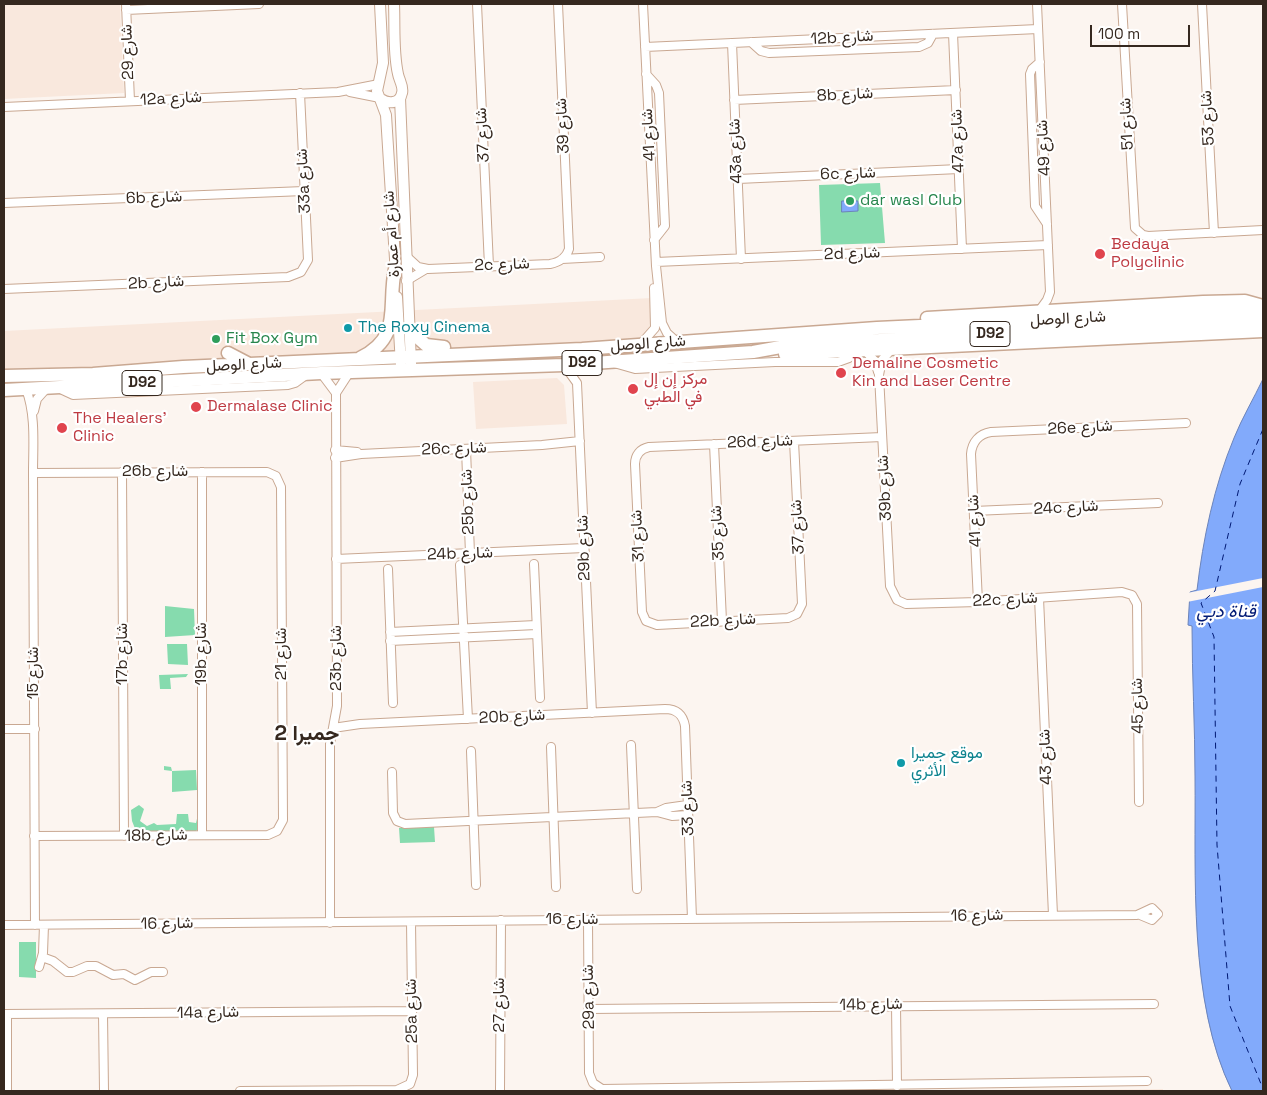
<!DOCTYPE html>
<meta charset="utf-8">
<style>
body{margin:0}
#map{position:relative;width:1267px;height:1095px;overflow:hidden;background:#fcf5f0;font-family:"Space Grotesk",sans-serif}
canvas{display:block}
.frame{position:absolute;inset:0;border:5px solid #35281f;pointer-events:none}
.scale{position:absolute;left:1090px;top:25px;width:100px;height:22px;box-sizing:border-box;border:2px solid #35281f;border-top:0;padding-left:6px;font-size:15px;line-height:18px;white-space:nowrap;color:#35281f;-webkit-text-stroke:4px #fff;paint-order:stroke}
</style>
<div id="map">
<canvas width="1267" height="1095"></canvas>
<div class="frame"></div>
<div class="scale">100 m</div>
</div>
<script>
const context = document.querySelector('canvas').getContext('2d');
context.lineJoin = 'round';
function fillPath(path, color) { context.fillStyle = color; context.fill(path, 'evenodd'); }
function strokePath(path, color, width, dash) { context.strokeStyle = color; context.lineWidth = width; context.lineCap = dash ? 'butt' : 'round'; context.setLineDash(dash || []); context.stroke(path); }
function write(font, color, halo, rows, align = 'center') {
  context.font = font + ' "Space Grotesk",Vazirmatn,sans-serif'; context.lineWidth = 4.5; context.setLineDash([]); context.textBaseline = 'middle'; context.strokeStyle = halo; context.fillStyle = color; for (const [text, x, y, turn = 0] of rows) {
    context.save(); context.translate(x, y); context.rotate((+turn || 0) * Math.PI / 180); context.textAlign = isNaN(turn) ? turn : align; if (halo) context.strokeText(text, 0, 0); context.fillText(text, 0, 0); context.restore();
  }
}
fillPath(new Path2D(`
 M4,4H120L124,93L4,99Z
 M652,298L649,336L645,345L439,352L374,351L355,360L4,377V331Z
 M557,378L564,385L567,424L476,429L473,382Z
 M1163,1089V1091H1000Z`), '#f9e8dd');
fillPath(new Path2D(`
 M880,183L885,243L821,245L819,185Z
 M165,606L194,609L195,635L165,637Z
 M167,644H187L188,665L168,664Z
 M188,674L186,677L170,678L171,689H160L159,675Z
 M164,766L171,767L172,771L196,770L197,790L172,792V771L164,770Z
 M139,805L144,809L140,821L147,826L154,823L157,825L176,824L177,814H188L189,822L196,823L199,810L198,829L195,832L141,833L136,831L132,821L131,810Z
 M434,827L435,842L400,843L399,828Z
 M19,942H36V978L19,977Z`), '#86dbae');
const water = new Path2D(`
 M842,201H858V211L842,212Z
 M1263,379V1091H1232C1188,1001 1196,875 1195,777C1195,727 1192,676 1192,626L1188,625L1190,592L1197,590C1203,539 1214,486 1234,438C1242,418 1254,398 1263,379Z`);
fillPath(water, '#82aafb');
strokePath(water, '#6b83b9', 1);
fillPath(new Path2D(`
 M1263,578V587L1187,602V593Z`), '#fcf5f0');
strokePath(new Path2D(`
 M1263,429L1240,484L1215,591L1201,603L1214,637L1217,845L1230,1006L1263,1089`), '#001974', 1, [6, 5]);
const minor = new Path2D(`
 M126,4L130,101
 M477,4L489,266
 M643,4L656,266L662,323L667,333L677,342
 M1037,4L1050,292L1047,300L1039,311
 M1122,4L1135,228L1143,235L1148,236L1263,230
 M1202,4L1214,233
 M126,10L259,4
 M953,33L962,249
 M751,42L761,51L769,53L919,47L928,43L933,34
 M732,43L741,259
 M645,47L1038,29
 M1040,62L1032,69L1030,74L1035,206L1047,224
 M646,74L656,85L659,93L665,226L654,240
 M350,92L380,98
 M734,100L956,90
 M4,107L338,92L379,84
 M738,179L959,169
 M4,203L304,191
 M406,256L418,267L428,269L550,264C560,262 566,258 569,249L558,4
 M562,259L600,257
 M656,262L1048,245
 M406,281L426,269
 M4,289L288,277L301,272L308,260L300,93
 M640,345L655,328L654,288
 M891,350L882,360L879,375L890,586L897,600L906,604L978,602L1122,592L1132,595L1137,604L1139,802
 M865,351L875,361L878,372
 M614,363L635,369L775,362H838L849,358L856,352
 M564,365L577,383L592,713
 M321,373L336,393
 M58,388L73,395L288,385L295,383L306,375
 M26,389C36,415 33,446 33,473L35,925
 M34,411L37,399L46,389
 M794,441L802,604L797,614L788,618L657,625L646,621L642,612L635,464C635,455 640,449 649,447L882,437
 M714,444L722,621
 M466,449L470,554
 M335,450L357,452
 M335,458L361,454L542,445L580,441
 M122,472L124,836
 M202,472V835
 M33,473L267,472L276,476L281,487L283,820L277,831L268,835L34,836
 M974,511L1158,503
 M336,559L584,548
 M534,564L540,698
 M460,565L468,719
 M388,569L393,703
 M1039,598L1053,915
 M978,602L971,454C972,442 979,434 991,432L1186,423
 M390,632L536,625
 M390,641L537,634
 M333,728L360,724L665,709C677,709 683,715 685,726L692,919
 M4,729H35
 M631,745L637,889
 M551,747L556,887
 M471,751L476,885
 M392,772L393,813L397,821L405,824L657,812L666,808L687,805
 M657,812L672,816L688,815
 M588,920L589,1073L593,1083L602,1089L1147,1081
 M330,923V744L337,706L336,393L349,373
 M4,925L1137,915L1152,908L1158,914L1152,920L1140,915
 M42,957L53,961L67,972H73L87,966H96L113,975L124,974L135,980L151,972H163
 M39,967L43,953L44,925
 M896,1005L897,1086
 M589,1009L1154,1004
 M4,1014L412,1011
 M103,1014L104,1091
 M7,1091V1014
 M240,1091L397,1090L410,1084L413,1075L411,922
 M500,1091L501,920`);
const tertiary = new Path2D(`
 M380,4L383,63L377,91L386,115L396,275
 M400,98L411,364
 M381,99C388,104 400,104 402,93C404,87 399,80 398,74C393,52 395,27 394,4
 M397,297L401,365`);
const primary = new Path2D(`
 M927,318L1203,302L1245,301L1263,306
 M409,330L426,345L444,347
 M228,353L251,365
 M785,354L1263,331
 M360,358C403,337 387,307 395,269
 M4,376L93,374L183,367L582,349L877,328L1263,310
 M4,390L321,373L564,365L753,352L786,346L842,342L1263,320`);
strokePath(minor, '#c9a892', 10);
strokePath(tertiary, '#c9a892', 12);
strokePath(primary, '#c9a892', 15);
strokePath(minor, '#fff', 8);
strokePath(tertiary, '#fff', 10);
strokePath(primary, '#fff', 12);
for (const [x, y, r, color] of [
 [850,201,5,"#2e9e5b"],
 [1100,254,6,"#e0444e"],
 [348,328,5,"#0f9aa8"],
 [216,339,5,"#2e9e5b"],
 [841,373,6,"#e0444e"],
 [633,389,6,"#e0444e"],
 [196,407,6,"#e0444e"],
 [62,428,6,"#e0444e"],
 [901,763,5,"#0f9aa8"]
]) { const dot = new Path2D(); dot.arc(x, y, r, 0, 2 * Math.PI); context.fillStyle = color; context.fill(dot); strokePath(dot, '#fff', 2); }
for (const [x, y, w] of [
 [990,334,40],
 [582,363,40],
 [142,383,40]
]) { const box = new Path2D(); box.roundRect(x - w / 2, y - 12.5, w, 25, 4); context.fillStyle = '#fff'; context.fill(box); strokePath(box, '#35281f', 1); }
write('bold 15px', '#35281f', null, [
 ["D92",990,334],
 ["D92",582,363],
 ["D92",142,383]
]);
write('16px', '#35281f', '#fff', [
 ["12b شارع",842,38,-3],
 ["شارع 29",128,52,-92],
 ["8b شارع",845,95,-3],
 ["12a شارع",171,99,-3],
 ["شارع 53",1208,118,-93],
 ["شارع 51",1127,124,-93],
 ["شارع 39",563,126,-93],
 ["شارع 37",483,135,-93],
 ["شارع 41",649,135,-93],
 ["47a شارع",958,141,-92],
 ["شارع 49",1044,148,-93],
 ["43a شارع",736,151,-92],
 ["6c شارع",848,174,-2],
 ["33a شارع",304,181,-93],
 ["6b شارع",154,198,-2],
 ["شارع أم عمارة",392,234,-94],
 ["2d شارع",852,254,-2],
 ["2c شارع",502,265,-2],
 ["2b شارع",156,283,-3],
 ["شارع الوصل",1068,319,-3],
 ["شارع الوصل",648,344,-4],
 ["شارع الوصل",244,365,-3],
 ["26e شارع",1080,428,-3],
 ["26d شارع",760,442,-2],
 ["26c شارع",454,449,-2],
 ["26b شارع",155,472],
 ["39b شارع",885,488,-93],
 ["25b شارع",468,502,-92],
 ["24c شارع",1066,508,-3],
 ["شارع 41",975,521,-93],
 ["شارع 37",798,527,-93],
 ["شارع 35",718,533,-93],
 ["شارع 31",638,536,-93],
 ["29b شارع",584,548,-92],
 ["24b شارع",460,554,-2],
 ["22c شارع",1005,600,-3],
 ["22b شارع",723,621,-3],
 ["17b شارع",123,654,-90],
 ["19b شارع",202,654,-90],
 ["شارع 21",282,654,-90],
 ["23b شارع",337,658,-90],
 ["شارع 15",34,673,-90],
 ["شارع 45",1138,706,-91],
 ["20b شارع",512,717,-3],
 ["شارع 43",1046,757,-92],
 ["شارع 33",688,808,-92],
 ["18b شارع",156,836,-1],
 ["شارع 16",977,916,-1],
 ["شارع 16",572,920],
 ["شارع 16",167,924,-1],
 ["29a شارع",589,997,-91],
 ["شارع 27",500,1005,-90],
 ["14b شارع",871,1005,-1],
 ["25a شارع",412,1011,-91],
 ["14a شارع",208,1013,-1]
]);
write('16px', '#27864d', '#fff', [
 ["dar wasl Club",860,201],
 ["Fit Box Gym",226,339]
], 'left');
write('16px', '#be3a42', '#fff', [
 ["Bedaya",1111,245],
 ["Polyclinic",1111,263],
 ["Demaline Cosmetic",852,364],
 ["Kin and Laser Centre",852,382],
 ["مركز إن إل",644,380],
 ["في الطبي",644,398],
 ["Dermalase Clinic",207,407],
 ["The Healers’",73,419],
 ["Clinic",73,437]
], 'left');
write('16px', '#0d838f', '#fff', [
 ["The Roxy Cinema",358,328],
 ["موقع جميرا",911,754],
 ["الأثري",911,772]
], 'left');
write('italic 18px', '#001974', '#fff', [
 ["قناة دبي",1226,612]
]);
write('bold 21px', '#35281f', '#fff', [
 ["جميرا 2",307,734]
]);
</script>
